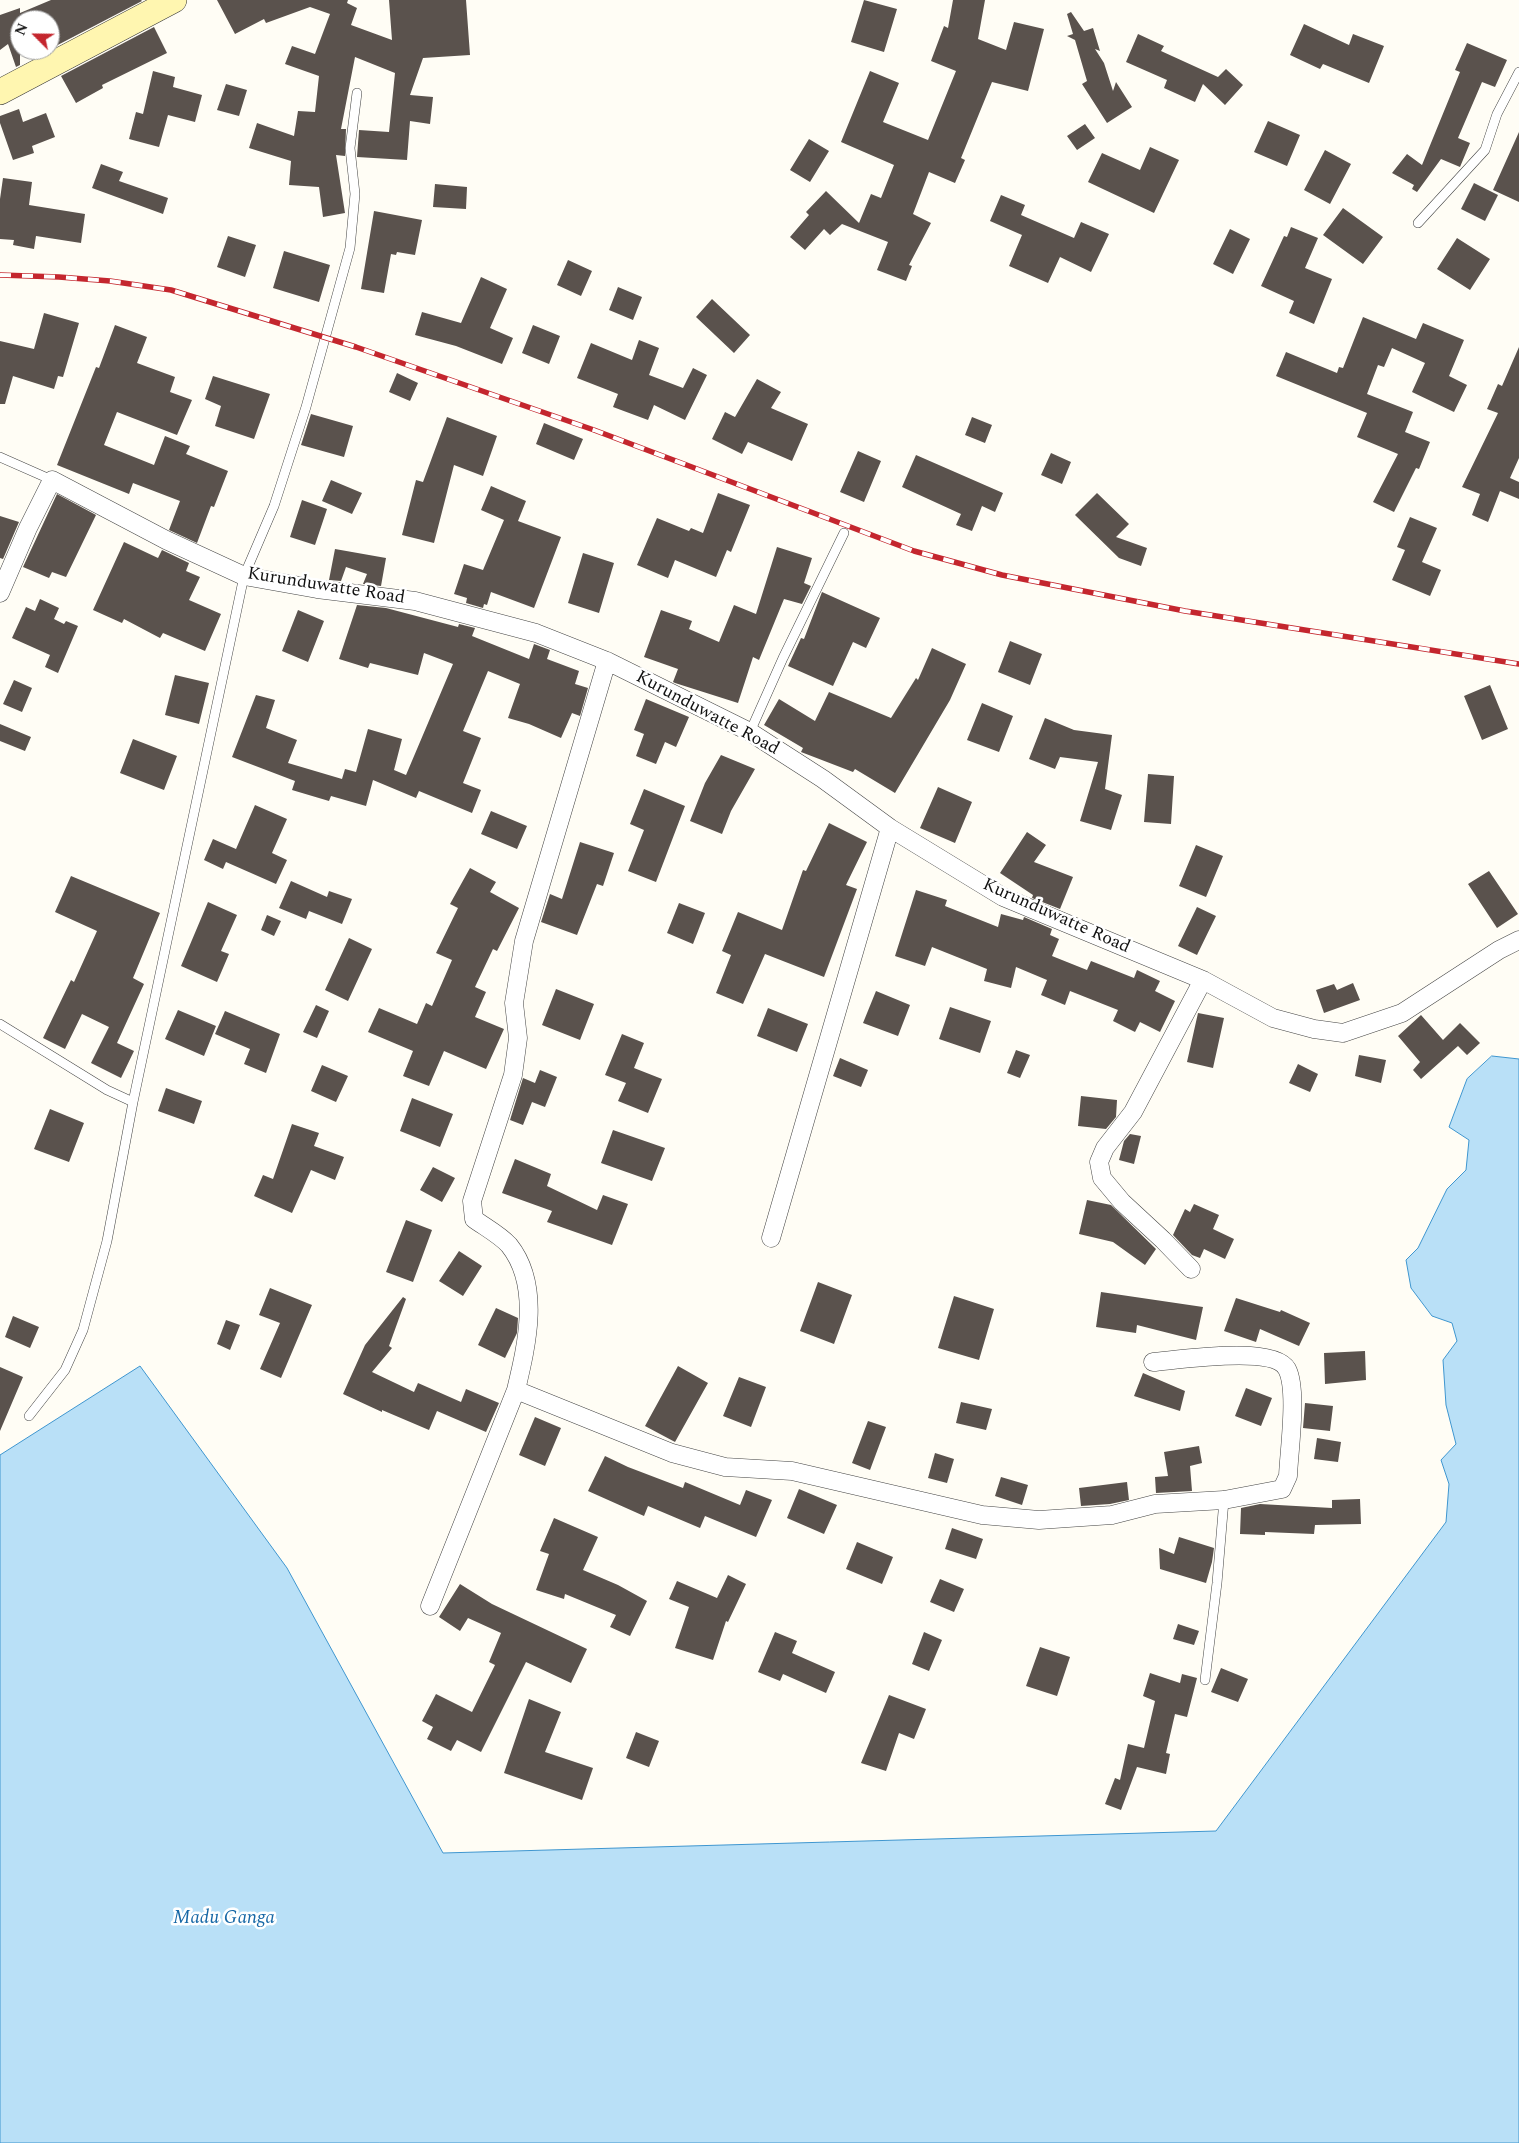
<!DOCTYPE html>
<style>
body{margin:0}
#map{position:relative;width:1519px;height:2143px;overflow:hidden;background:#fffdf5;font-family:Spectral,serif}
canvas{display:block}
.north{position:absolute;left:10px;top:10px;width:50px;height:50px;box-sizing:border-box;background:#fff;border:1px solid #a0a0a0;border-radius:50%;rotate:293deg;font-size:14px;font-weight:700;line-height:20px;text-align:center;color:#111}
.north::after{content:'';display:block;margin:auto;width:18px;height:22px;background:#c4262e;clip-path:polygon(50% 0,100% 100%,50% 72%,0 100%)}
</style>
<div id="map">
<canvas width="1519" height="2143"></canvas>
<div class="north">N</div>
</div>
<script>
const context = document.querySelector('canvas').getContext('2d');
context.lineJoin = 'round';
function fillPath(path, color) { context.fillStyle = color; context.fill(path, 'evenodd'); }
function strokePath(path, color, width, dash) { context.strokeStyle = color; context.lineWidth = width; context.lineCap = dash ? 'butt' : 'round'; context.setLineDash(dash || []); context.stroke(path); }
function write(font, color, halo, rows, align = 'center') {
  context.font = font + ' Spectral,serif'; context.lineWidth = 5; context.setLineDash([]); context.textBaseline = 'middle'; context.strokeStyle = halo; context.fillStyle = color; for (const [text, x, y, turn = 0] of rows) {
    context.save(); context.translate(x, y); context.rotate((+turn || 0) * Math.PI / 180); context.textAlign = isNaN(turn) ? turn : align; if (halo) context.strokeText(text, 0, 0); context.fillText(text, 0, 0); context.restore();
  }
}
const water = new Path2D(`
 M1492,1056L1519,1059V2143H0V1455L140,1366L287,1568L443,1853L1216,1831L1446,1522L1449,1484L1441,1460L1456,1444L1446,1405L1443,1360L1457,1341L1452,1323L1432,1316L1411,1288L1406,1260L1418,1248L1447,1189L1466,1170L1469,1140L1449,1127L1467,1079Z`);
fillPath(water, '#b9e0f7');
strokePath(water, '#3f96cf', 1);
fillPath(new Path2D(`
 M51,0H141L142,1L50,49V20H20V65L16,67L8,44L0,50V15L20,8V13Z
 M217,0H348L347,3L357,8L351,25L392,40L389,0H466L470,55L423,58L410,95L433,97L430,124L410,121L407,160L357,157L359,130L389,132L395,73L355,57L341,129H346L345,156L336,155L345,213L323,217L319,187L289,185L291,161L249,148L257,123L294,136L298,111L315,112L319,76L285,64L292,46L315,54L330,14L310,7L266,23L264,19L235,34Z
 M864,0L897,9L884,52L851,42Z
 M953,0H985L978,39L1006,50L1014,22L1044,29L1028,91L992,82L961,158L965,160L955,183L929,172L913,214L931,223L909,265L912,266L906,281L877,270L888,242L842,224L830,235L824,229L805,250L790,237L809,215L806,212L826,191L859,223L871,194L881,198L894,165L841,142L870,71L899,83L883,122L928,140L956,71L931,61L944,26L948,28Z
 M1071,12L1084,31L1093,28L1100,51L1095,49L1104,63L1113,91L1116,82L1132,107L1107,123L1082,84L1087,81L1075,40L1067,36L1073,34L1067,14Z
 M1304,24L1349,45L1353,34L1384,46L1369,83L1323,64L1320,69L1290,55Z
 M154,27L167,53L102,85L103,88L76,103L61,76Z
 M1138,34L1164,46L1161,51L1218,77L1226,69L1243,85L1225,105L1203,84L1195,102L1164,88L1167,80L1126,62Z
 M1467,43L1507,60L1495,87L1482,82L1458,138L1470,143L1460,167L1441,159L1417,192L1412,189L1414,185L1392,173L1407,154L1422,165L1460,72L1455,70Z
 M153,71L175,77L173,87L202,95L195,122L168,115L159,147L129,139L136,112L143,114Z
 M226,84L247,90L239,116L217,110Z
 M19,109L23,122L46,113L55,137L32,146L34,153L13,160L0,123V116Z
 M1268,121L1300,135L1287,166L1254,152Z
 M1085,124L1095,138L1077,150L1067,136Z
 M1519,132V202L1493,190Z
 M809,139L829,151L810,182L790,170Z
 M1150,147L1179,160L1154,213L1088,182L1102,153L1140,170Z
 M1325,150L1351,164L1330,204L1304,190Z
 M101,164L123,172L119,181L168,198L163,214L92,188Z
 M3,178L32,182L29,205L85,214L81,243L36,236L34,249L13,245L14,240L0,239V199Z
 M1474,183L1498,195L1485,221L1461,209Z
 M435,184L467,187L466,209L433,207Z
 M1001,195L1025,205L1021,215L1074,238L1081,222L1109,234L1091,272L1060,257L1048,283L1009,266L1022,235L990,221Z
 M1343,208L1383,237L1363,264L1323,235Z
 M374,211L422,220L415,255L397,252L396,255L391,254L384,293L361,289Z
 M1291,227L1318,238L1305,268L1332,279L1314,324L1289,313L1294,301L1261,286L1284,236L1287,237Z
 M1230,229L1250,239L1233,274L1213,264Z
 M228,236L256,245L245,277L217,267Z
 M1457,238L1490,259L1470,290L1437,269Z
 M284,251L330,265L319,302L273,288Z
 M568,260L592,271L581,296L557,285Z
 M481,277L507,289L490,328L513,338L502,364L456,346L415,335L422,312L461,323Z
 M618,287L642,297L633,320L609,310Z
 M712,299L750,335L734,353L696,317Z
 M44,313L79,323L63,377L58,376L54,389L13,376L5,404H0V341L34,349Z
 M1363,317L1416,339L1423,323L1464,340L1449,376L1467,385L1454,412L1412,392L1425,363L1392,348L1384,367L1378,365L1367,394L1413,412L1405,432L1430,442L1419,469L1416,468L1394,512L1373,502L1398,454L1357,437L1367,413L1276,376L1286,352L1337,373L1339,367L1343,368Z
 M115,325L147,337L137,363L175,377L170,392L192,400L177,435L117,412L104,445L154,465L165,436L190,446L186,454L228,471L214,507L211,506L197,543L169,530L180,501L133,483L129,494L57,465L96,367L99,368Z
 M533,325L560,336L549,364L522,353Z
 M639,340L659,348L649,375L683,388L693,368L707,375L685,420L654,405L648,420L613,407L618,394L577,378L591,343L632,360Z
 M1519,347V458L1510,478L1519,482V499L1500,491L1488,522L1472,515L1480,494L1462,487L1498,413L1487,409L1498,384L1502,386Z
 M397,373L418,383L410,401L389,392Z
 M213,376L270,394L254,439L215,426L221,406L205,399Z
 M757,379L781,392L771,408L808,424L792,461L748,442L742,454L712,439L725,412L735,417Z
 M311,414L353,426L344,457L301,445Z
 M447,417L497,436L483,476L454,465L434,543L402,535L416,480L423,482Z
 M972,417L992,425L985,443L965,435Z
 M544,423L583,439L574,460L536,444Z
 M858,451L881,461L864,502L840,492Z
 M1051,453L1071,462L1062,484L1041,475Z
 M916,455L1003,493L995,512L982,506L972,531L956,525L961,514L902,487Z
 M331,480L362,493L352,514L322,501Z
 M491,486L526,501L518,521L561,537L534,608L491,592L487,605L484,604L483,608L466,603L467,598L454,594L464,564L483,570L504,520L481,510Z
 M718,493L750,505L731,552L727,550L716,577L675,560L668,578L637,565L657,518L689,531L691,528L703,533Z
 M1097,493L1129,524L1116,537L1147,548L1141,566L1119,558L1075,515Z
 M57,494L96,515L66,577L52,572L49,578L23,567Z
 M302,500L327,509L315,545L290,537Z
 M0,516L19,522L3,559L0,558Z
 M1410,517L1437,528L1422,562L1441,570L1430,596L1392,580L1405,550L1397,547Z
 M124,542L158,558L162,550L189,563L186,571L200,577L189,600L221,614L205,651L163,633L160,638L124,619L122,623L93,610Z
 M777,547L812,558L804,583L811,586L802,604L784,599L759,660L753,657L738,703L675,683L673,682L678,669L644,657L661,610L692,621L689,629L719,642L734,605L756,614Z
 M335,549L386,558L381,586L363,584L367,574L346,567L341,581L329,580Z
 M583,553L614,563L599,613L568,603Z
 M822,592L880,618L866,648L853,642L833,686L788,666L801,638L804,639Z
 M40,599L59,608L54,619L64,624L66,621L78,626L58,673L45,667L50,655L12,638L26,607L35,611Z
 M357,605L386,608L458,627L459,624L475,628L472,636L529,659L534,644L550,650L547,659L579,671L575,684L588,688L580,716L572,713L561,738L529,724L508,718L520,684L488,671L463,731L481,738L463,783L481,790L472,813L419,791L416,798L373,780L366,806L331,796L329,801L292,790L295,781L232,757L256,695L275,700L266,728L297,740L288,763L342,779L345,769L356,772L368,729L402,739L394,770L406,775L453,664L424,653L418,675L370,663L368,668L339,659Z
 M298,610L324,621L308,662L282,651Z
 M1010,641L1042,654L1030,685L998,672Z
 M932,648L966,664L950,700L895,793L855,769L853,772L801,752L803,748L764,725L779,699L815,721L829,692L891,718L916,678L918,680Z
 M175,675L209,683L199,724L165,715Z
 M14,680L32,688L22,712L3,704Z
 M1490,685L1508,729L1482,740L1464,696Z
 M646,699L689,717L676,747L665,742L656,764L636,756L644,734L634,730Z
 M982,703L1013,716L999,752L967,740Z
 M1045,718L1074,730L1112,735L1105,789L1122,795L1111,830L1080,821L1098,762L1060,757L1055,769L1029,759Z
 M0,724L31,737L25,751L0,741Z
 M133,739L177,756L164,790L120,773Z
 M721,755L755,769L731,811L722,834L690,821L705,783Z
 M1148,774L1174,776L1171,824L1144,822Z
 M938,787L972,802L955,843L920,828Z
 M644,789L685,806L656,882L628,871L644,830L630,824Z
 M255,805L287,819L272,853L287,860L276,884L226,862L223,869L204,860L213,839L236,849Z
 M491,811L527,826L517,849L481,834Z
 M829,823L867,842L846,885L857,889L824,977L765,954L743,1004L716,993L731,955L722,951L738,912L782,930L803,870L806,871Z
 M1027,832L1046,845L1034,862L1073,877L1060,909L1032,898L1033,895L1000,873Z
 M580,842L614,853L603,886L597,884L577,935L541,922L550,894L562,899Z
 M1196,845L1223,856L1206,897L1179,886Z
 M470,868L496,882L490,892L519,908L497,951L493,949L475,987L486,992L475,1017L504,1029L486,1069L444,1051L429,1086L403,1076L413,1051L368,1032L379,1008L417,1024L426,1003L432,1006L452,960L436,953L458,908L450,904Z
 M1489,871L1518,914L1497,928L1468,884Z
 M71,876L160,913L133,978L144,984L117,1043L134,1051L121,1078L91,1063L109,1027L82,1014L65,1049L43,1038L71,980L74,982L97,931L55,912Z
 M291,881L327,897L329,891L352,899L342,924L309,911L306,919L279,908Z
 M916,890L947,900L945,906L998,927L1001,914L1023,920L1024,917L1052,929L1050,935L1059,939L1052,956L1087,970L1091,961L1134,978L1137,970L1160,981L1155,991L1175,1001L1160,1032L1140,1022L1135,1032L1113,1021L1118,1010L1070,991L1065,1005L1041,995L1047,980L1016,967L1011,988L984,981L987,969L932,947L925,966L895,956Z
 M208,902L237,915L221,951L229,954L217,982L181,966Z
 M679,903L705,913L693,944L667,933Z
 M1197,907L1216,916L1197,955L1178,946Z
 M267,915L281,921L274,936L261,930Z
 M349,938L372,949L348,1001L325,990Z
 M1353,983L1360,1000L1324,1013L1316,990L1334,984L1337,990Z
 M556,989L594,1004L580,1040L542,1025Z
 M876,991L910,1005L898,1036L863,1023Z
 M316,1005L329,1011L317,1038L303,1032Z
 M950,1007L991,1021L980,1053L939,1039Z
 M768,1008L808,1024L797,1052L757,1036Z
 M178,1010L216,1026L204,1056L165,1039Z
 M225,1011L280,1034L266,1073L244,1064L250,1049L215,1034Z
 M1198,1013L1224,1018L1213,1068L1187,1062Z
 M1421,1015L1443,1040L1460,1023L1480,1043L1467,1055L1458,1046L1421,1079L1413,1070L1420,1062L1398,1036Z
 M622,1034L644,1043L634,1068L662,1079L648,1113L618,1101L626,1083L605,1075Z
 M1016,1050L1030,1055L1020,1078L1007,1073Z
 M1359,1055L1386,1060L1381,1083L1355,1076Z
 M840,1058L868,1070L861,1087L833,1076Z
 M1298,1064L1318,1074L1310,1092L1289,1083Z
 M322,1065L348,1076L336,1102L311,1091Z
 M540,1070L557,1077L545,1107L532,1102L523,1125L510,1120L523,1078L535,1083Z
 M166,1088L202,1101L194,1124L158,1111Z
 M1081,1096L1117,1100L1116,1117L1106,1129L1078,1126Z
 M412,1098L453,1114L440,1147L400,1131Z
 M50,1109L84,1123L69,1162L34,1149Z
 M292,1124L319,1133L314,1146L344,1157L335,1180L311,1170L292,1213L254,1196L263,1175L273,1179Z
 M613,1130L665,1148L652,1181L601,1163Z
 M1130,1134L1141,1136L1134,1164L1119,1160L1124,1141Z
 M515,1159L551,1174L547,1186L597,1210L603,1195L628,1204L612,1245L547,1222L552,1211L502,1193Z
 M433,1167L455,1178L442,1202L420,1190Z
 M1087,1200L1111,1205L1156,1249L1145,1265L1113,1242L1079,1234Z
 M1194,1204L1219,1215L1213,1229L1234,1239L1225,1259L1204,1249L1200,1258L1192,1255L1173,1235L1185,1209L1190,1212Z
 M406,1220L432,1230L413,1282L386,1272Z
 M459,1251L482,1266L463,1296L439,1281Z
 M818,1282L852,1295L834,1344L800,1331Z
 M270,1288L312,1305L281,1378L260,1369L280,1323L259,1315Z
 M1101,1292L1203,1307L1196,1340L1137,1325L1136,1333L1096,1327Z
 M954,1296L994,1309L979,1360L938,1348Z
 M403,1297L406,1299L389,1346L392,1348L372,1372L414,1392L418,1383L461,1402L466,1389L499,1403L486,1432L437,1411L429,1430L382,1410V1412L343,1394L365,1345Z
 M1236,1298L1280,1312L1281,1310L1310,1323L1299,1346L1260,1329L1256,1342L1224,1331Z
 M496,1308L518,1318L517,1333L505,1358L478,1345Z
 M13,1316L39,1327L30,1348L5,1337Z
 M226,1320L240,1325L230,1350L217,1344Z
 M1365,1351L1366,1380L1325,1384L1324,1353Z
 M678,1366L708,1383L675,1442L645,1426Z
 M0,1367L23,1377L0,1431Z
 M1143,1373L1185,1391L1180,1411L1134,1396Z
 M739,1377L766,1387L751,1427L723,1416Z
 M1246,1388L1272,1398L1261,1426L1235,1416Z
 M961,1402L992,1409L986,1430L956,1423Z
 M1305,1403L1333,1406L1330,1431L1303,1428Z
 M535,1417L561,1428L545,1466L519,1455Z
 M868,1421L886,1427L870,1470L852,1463Z
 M1317,1438L1341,1442L1338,1462L1314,1459Z
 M1199,1446L1202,1463L1190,1466L1192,1491L1156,1493L1155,1477L1168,1476L1164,1452Z
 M935,1453L954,1459L947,1483L928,1478Z
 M605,1456L628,1467L683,1488L685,1482L740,1505L746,1490L772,1500L756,1537L705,1516L700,1528L648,1506L644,1516L588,1491Z
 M1001,1477L1028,1485L1022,1505L995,1496Z
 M1127,1482L1129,1500L1110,1504L1081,1506L1079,1488Z
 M799,1489L837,1505L824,1534L787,1518Z
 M1360,1499L1361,1524L1315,1525L1314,1534L1265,1532V1535L1240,1534L1241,1508L1260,1504L1332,1508V1500Z
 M554,1518L598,1537L583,1570L618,1585L647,1601L630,1636L610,1627L616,1615L565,1594L564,1599L536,1590L549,1554L540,1551Z
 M952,1528L983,1539L976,1559L945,1549Z
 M1179,1537L1214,1548L1212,1562L1206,1583L1160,1569L1159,1548L1174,1554Z
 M857,1542L893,1557L882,1584L846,1569Z
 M728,1575L746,1584L728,1622L726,1621L713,1660L675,1648L689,1607L669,1599L677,1581L717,1598Z
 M940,1579L964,1589L954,1612L930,1602Z
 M460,1584L492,1604L587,1649L571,1683L526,1662L481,1752L457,1740L451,1751L427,1739L433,1727L422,1721L436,1694L472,1712L495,1665L489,1662L501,1633L468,1618L460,1631L439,1617Z
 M1178,1624L1199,1631L1194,1645L1173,1639Z
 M775,1632L797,1641L792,1653L835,1672L826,1693L783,1674L780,1681L758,1672Z
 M924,1632L942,1640L929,1671L912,1664Z
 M1040,1647L1070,1657L1057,1696L1026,1686Z
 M1221,1668L1248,1679L1238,1702L1211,1692Z
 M1150,1673L1180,1683L1182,1674L1197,1678L1187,1717L1175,1714L1166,1753L1170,1754L1166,1774L1137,1767L1121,1810L1105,1804L1115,1778L1120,1780L1128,1744L1144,1748L1155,1701L1143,1696Z
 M889,1695L926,1709L914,1739L899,1733L886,1771L861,1763Z
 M529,1699L561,1712L545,1752L593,1768L582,1800L504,1773Z
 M636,1732L659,1741L649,1767L626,1758Z`), '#5a524d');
const lane = new Path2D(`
 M1418,223L1485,150L1497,114L1519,72
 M0,457L52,480
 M750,732L783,658L844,533
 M0,1024L107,1090L133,1102
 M29,1416L65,1370L83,1330L107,1241L133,1102L244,576L274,506L306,407L350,248L355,194L350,148L357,93
 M1205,1680L1217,1583L1224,1500`);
const street = new Path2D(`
 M0,593L28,528L52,480L166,540L244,576L317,589L415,601L536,633L607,661L750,732L823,779L890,828L1003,897L1203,980L1273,1018L1314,1029L1343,1033L1402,1013L1499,950L1519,940
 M771,1238L890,828
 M1191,1269L1163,1240L1122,1202L1102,1178L1099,1162L1105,1148L1133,1112L1203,980
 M516,1390L672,1453L725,1467L792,1471L982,1515L1039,1520L1112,1515L1155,1504L1224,1500L1282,1489L1288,1476C1289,1451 1298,1390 1287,1369C1274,1345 1178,1360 1153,1362
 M430,1606L516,1390C527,1344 541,1285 509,1245C500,1235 485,1227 474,1219L472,1201L513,1075L518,1038L514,1003L524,941L607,661`);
const secondary = new Path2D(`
 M0,92L174,0`);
strokePath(lane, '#444', 10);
strokePath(street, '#444', 19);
strokePath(secondary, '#333', 26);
strokePath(lane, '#fff', 9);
strokePath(street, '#fff', 18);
strokePath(secondary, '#fff6b0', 25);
const rail = new Path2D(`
 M0,275L59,277L110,281L171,290L356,347L594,430L914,551L1002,575L1185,611L1519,664`);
strokePath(rail, '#c4262e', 5.5);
strokePath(rail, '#fff', 4, [11]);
write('18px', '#111', '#fff', [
 ["Kurunduwatte Road",326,587,9],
 ["Kurunduwatte Road",707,714,28],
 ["Kurunduwatte Road",1056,917,24]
]);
write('italic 19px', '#1768a6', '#fff', [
 ["Madu Ganga",224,1919]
]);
</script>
